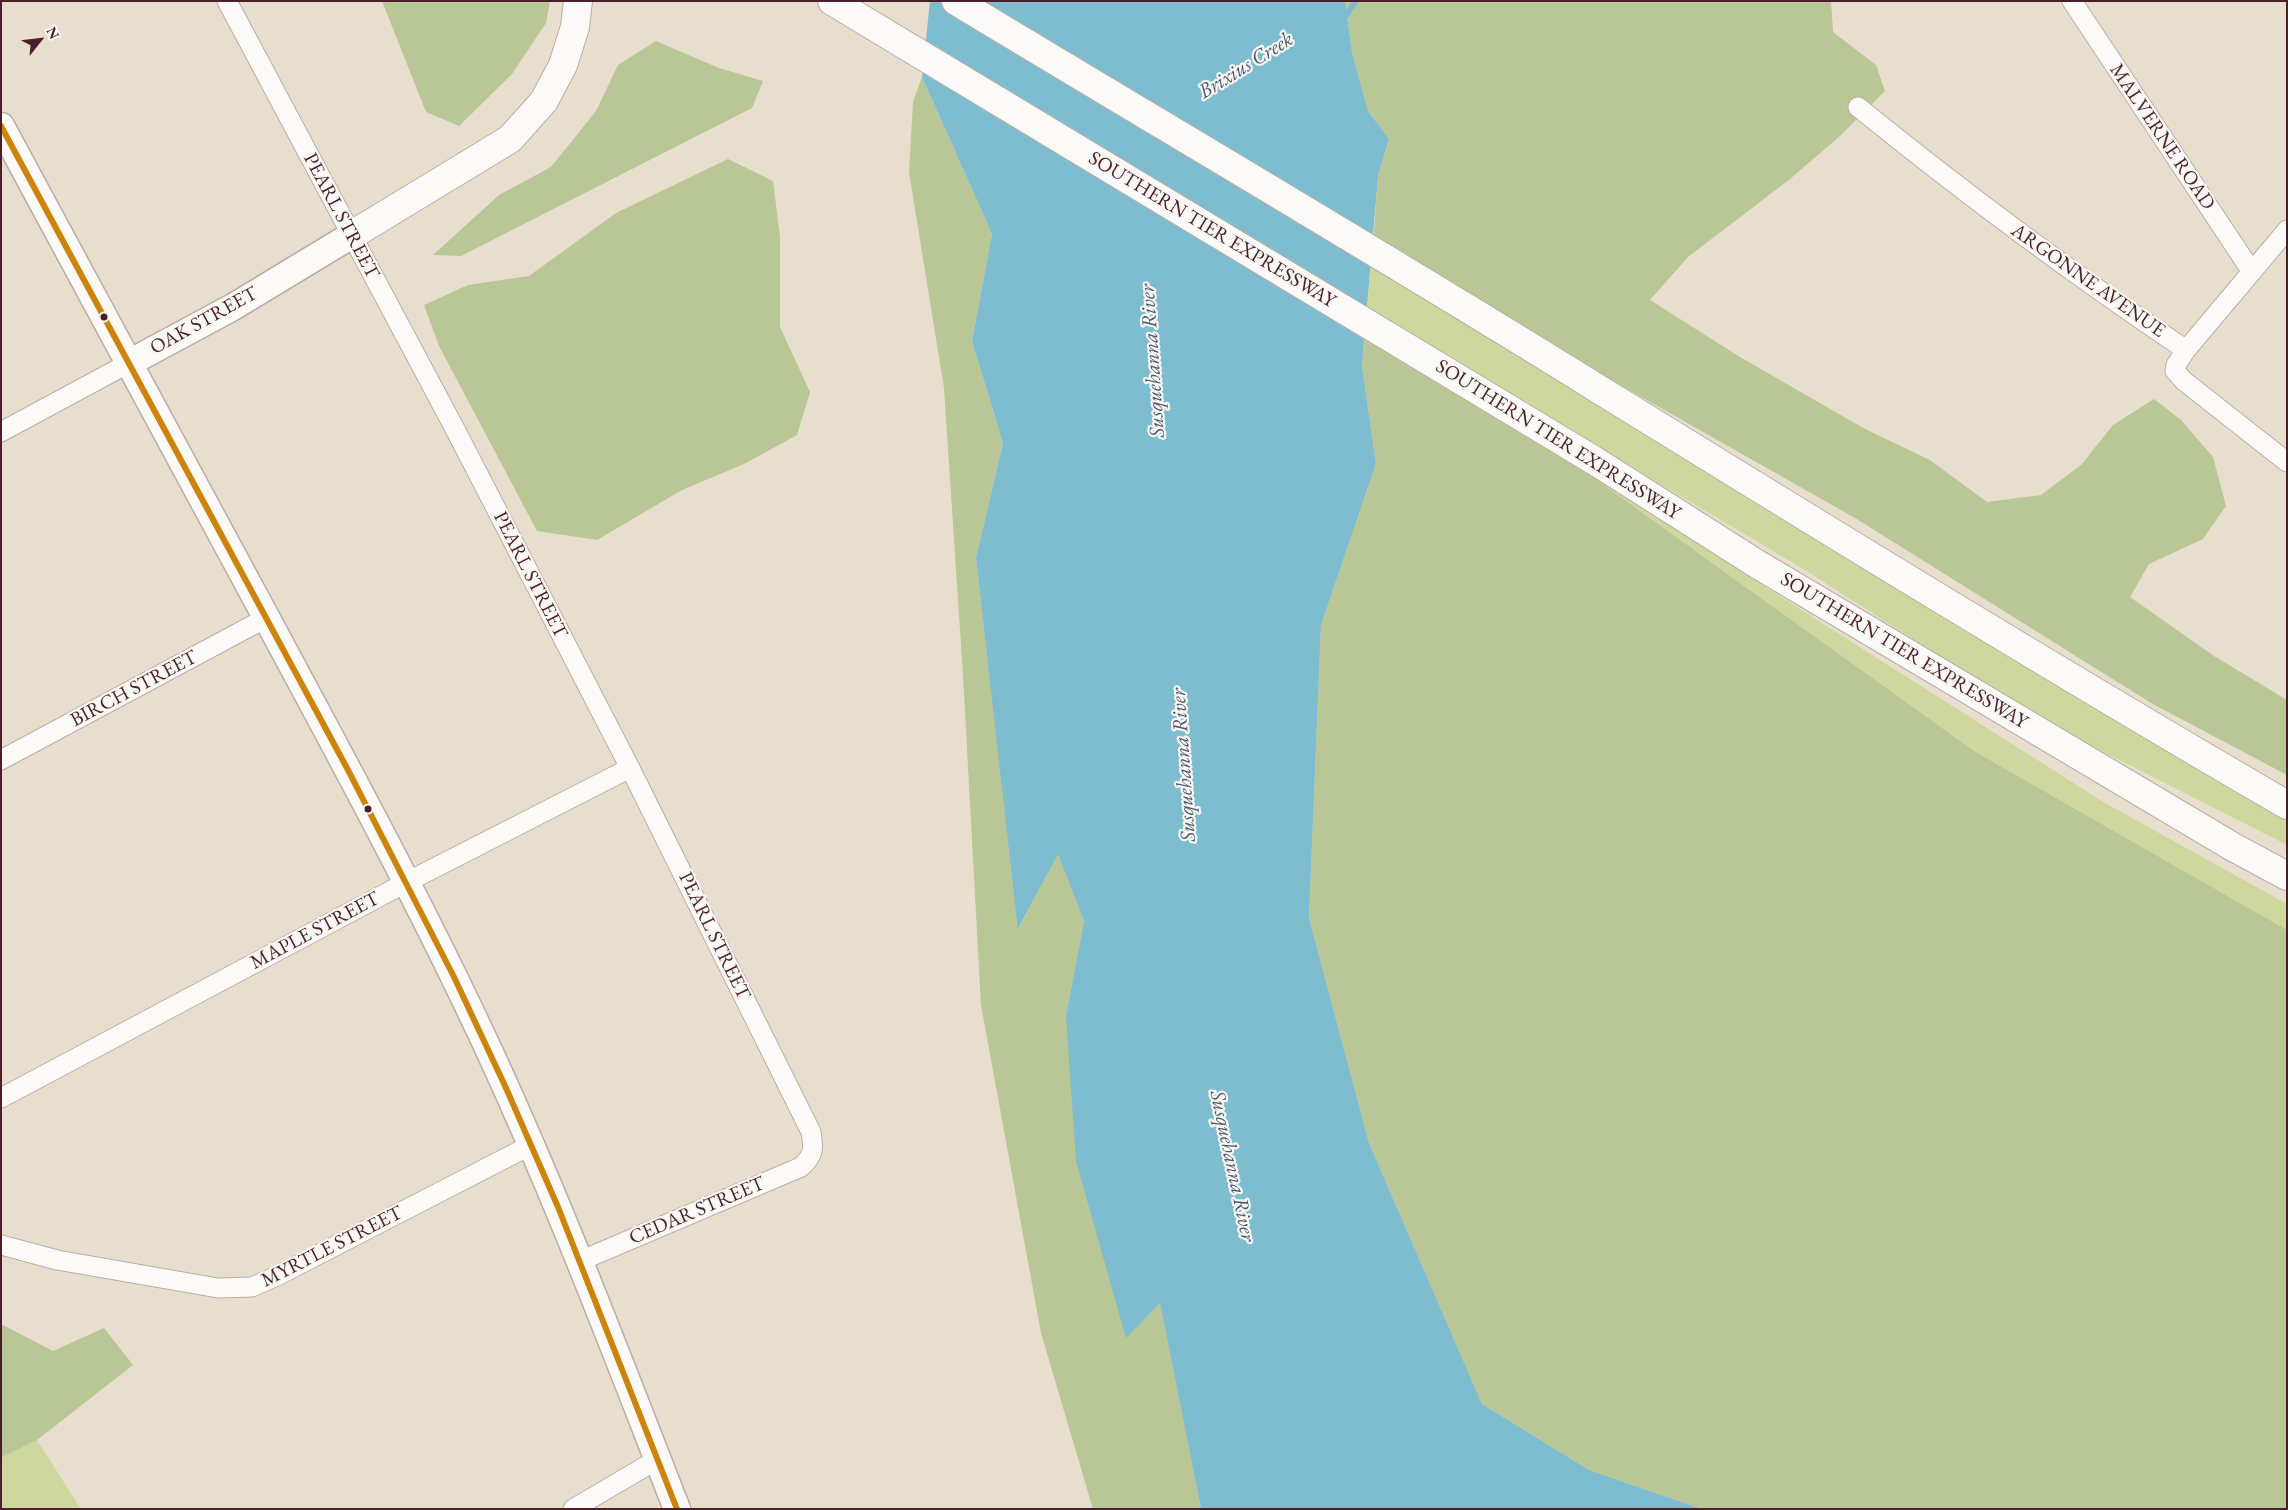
<!DOCTYPE html>
<style>
body{margin:0}
#map{position:relative;width:2288px;height:1510px;overflow:hidden;background:#e8dece;font-family:"EB Garamond",serif}
canvas{display:block}
.frame{position:absolute;inset:0;border:2px solid #4a1f2b;pointer-events:none}
.north{position:absolute;left:15px;top:15px;width:50px;height:50px;-webkit-text-stroke:4px #f6f6f2;paint-order:stroke;rotate:61deg;font-size:14px;font-weight:700;line-height:20px;text-align:center;color:#4a1f2b}
.north::after{content:'';display:block;margin:auto;width:18px;height:22px;background:#4a1f2b;clip-path:polygon(50% 0,100% 100%,50% 72%,0 100%)}
</style>
<div id="map">
<canvas width="2288" height="1510"></canvas>
<div class="frame"></div>
<div class="north">N</div>
</div>
<script>
const context = document.querySelector('canvas').getContext('2d');
context.lineJoin = 'round';
function fillPath(path, color) { context.fillStyle = color; context.fill(path, 'evenodd'); }
function strokePath(path, color, width, dash) { context.strokeStyle = color; context.lineWidth = width; context.lineCap = dash ? 'butt' : 'round'; context.setLineDash(dash || []); context.stroke(path); }
function write(font, color, halo, rows, align = 'center') {
  context.font = font + ' "EB Garamond",serif'; context.lineWidth = 4.5; context.setLineDash([]); context.textBaseline = 'middle'; context.strokeStyle = halo; context.fillStyle = color; for (const [text, x, y, turn = 0] of rows) {
    context.save(); context.translate(x, y); context.rotate((+turn || 0) * Math.PI / 180); context.textAlign = isNaN(turn) ? turn : align; if (halo) context.strokeText(text, 0, 0); context.fillText(text, 0, 0); context.restore();
  }
}
fillPath(new Path2D(`
 M1371,260L1589,400L2136,730L2287,813V845L2037,718L1800,567L1367,310Z
 M1594,478L2105,803L2287,904V930L1974,751Z
 M37,1440L81,1509H1V1458Z`), '#ced79e');
fillPath(new Path2D(`
 M382,1H550L546,23L512,74L459,126L426,112Z
 M1345,1H1831L1833,32L1876,65L1885,91L1840,136L1790,179L1688,257L1650,300L1740,357L1865,429L1930,460L1987,502L2041,495L2081,465L2113,425L2154,399L2181,420L2213,457L2226,506L2203,539L2149,564L2130,597L2214,656L2287,700V775L2151,703L1855,518L1373,245L1378,176L1389,139L1368,111L1352,52Z
 M656,41L719,68L763,81L752,108L461,256L433,255L499,195L551,167L596,111L618,65Z
 M922,77L992,234L972,341L1003,443L976,558L1019,928L1058,853L1084,921L1066,1016L1126,1337L1160,1302L1201,1509H1093L1041,1333L981,1005L963,675L944,388L909,172L913,102Z
 M728,159L773,181L780,236V327L810,392L797,435L744,464L682,490L597,540L537,531L439,346L424,305L468,285L529,276L616,213Z
 M1365,334L1594,478L1974,751L2287,930V1509H1702L1589,1470L1482,1404L1369,1143L1309,918L1321,625L1376,464L1362,366Z
 M1,1324L53,1351L104,1328L133,1365L37,1440L1,1458Z`), '#b9c695');
fillPath(new Path2D(`
 M930,1H1345L1352,52L1368,111L1389,139L1378,176L1362,366L1376,464L1321,625L1309,918L1369,1143L1482,1404L1589,1470L1702,1509H1201L1160,1303L1126,1338L1076,1161L1066,1016L1084,921L1058,854L1018,929L976,558L1003,443L972,341L992,234L922,77Z`), '#7ebccf');
strokePath(new Path2D(`
 M1343,20L1356,1`), '#7ebccf', 5.5);
const street = new Path2D(`
 M227,1L456,431L630,768L811,1132C814,1149 814,1155 801,1167L580,1261
 M2072,1L2252,272
 M1858,107C1964,193 2073,274 2186,350
 M2287,230L2186,350L2176,365L2175,371L2184,381L2287,462
 M1,432L129,363
 M1,760L266,618
 M1,1098L407,882L630,768
 M1,1245L57,1260L218,1288L252,1287L277,1276L531,1145
 M573,1509L658,1459`);
const secondary = new Path2D(`
 M1,126C90,290 178,454 266,617C339,753 413,889 479,1029C553,1186 614,1348 677,1509
 M129,363L233,307L352,235`);
const highway = new Path2D(`
 M832,1L1595,461L1757,564L2233,847L2287,876
 M956,1C1168,129 1381,254 1592,385C1822,527 2053,669 2287,805
 M352,235L510,139L544,101L563,65L575,27L578,1`);
strokePath(street, '#b9aea5', 21);
strokePath(secondary, '#b9aea5', 29);
strokePath(highway, '#b9aea5', 30);
strokePath(street, '#fcfaf8', 19);
strokePath(secondary, '#fcfaf8', 26);
strokePath(highway, '#fcfaf8', 28);
strokePath(new Path2D(`
 M1,126L348,770L454,977L506,1088L558,1207L677,1509`), '#cc840b', 6);
for (const [x, y, r, color] of [
 [104,317,4.5,"#4a1f2b"],
 [368,809,4.5,"#4a1f2b"]
]) { const dot = new Path2D(); dot.arc(x, y, r, 0, 2 * Math.PI); context.fillStyle = color; context.fill(dot); strokePath(dot, '#f6f6f2', 2); }
write('20px', '#4a1f2b', '#f6f6f2', [
 ["MALVERNE ROAD",2162,137,56],
 ["PEARL STREET",341,216,62],
 ["SOUTHERN TIER EXPRESSWAY",1212,230,31],
 ["ARGONNE AVENUE",2088,281,35],
 ["OAK STREET",204,321,-29],
 ["SOUTHERN TIER EXPRESSWAY",1558,440,32],
 ["PEARL STREET",530,575,63],
 ["SOUTHERN TIER EXPRESSWAY",1904,651,31],
 ["BIRCH STREET",134,689,-28],
 ["MAPLE STREET",315,931,-28],
 ["PEARL STREET",714,936,64],
 ["CEDAR STREET",697,1211,-23],
 ["MYRTLE STREET",332,1247,-27]
]);
write('italic 21px', '#4d586d', '#f6f6f2', [
 ["Brixius Creek",1246,66,-32],
 ["Susquehanna River",1153,361,-94],
 ["Susquehanna River",1184,765,-94],
 ["Susquehanna River",1232,1166,78]
]);
</script>
